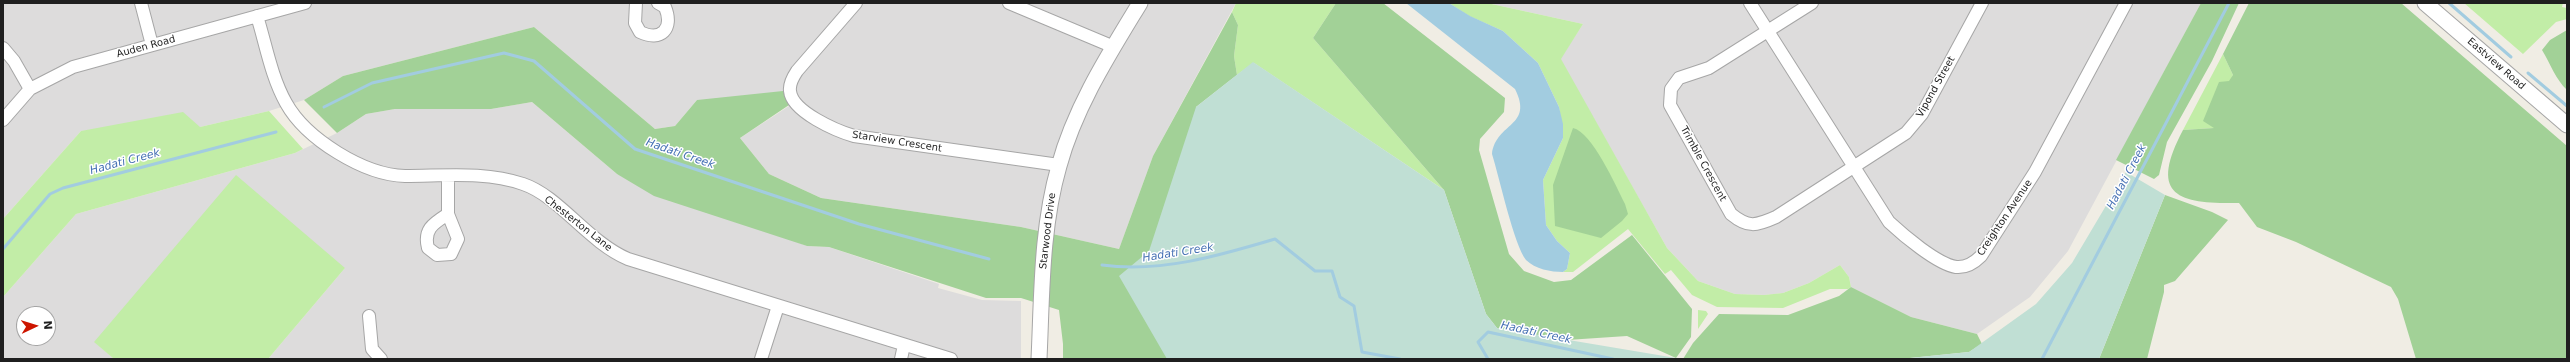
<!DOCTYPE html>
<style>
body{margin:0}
#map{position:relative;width:2570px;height:362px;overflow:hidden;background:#f0ede4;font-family:"DejaVu Sans",sans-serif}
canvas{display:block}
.frame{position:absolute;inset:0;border:4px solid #1f1f1f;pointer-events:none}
.north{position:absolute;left:16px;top:306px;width:40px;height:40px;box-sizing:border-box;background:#fff;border:1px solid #a5a5a5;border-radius:50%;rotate:86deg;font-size:11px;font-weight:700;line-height:16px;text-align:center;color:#1f1f1f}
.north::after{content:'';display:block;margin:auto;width:14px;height:18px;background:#cd1500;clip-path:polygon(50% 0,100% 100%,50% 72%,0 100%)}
</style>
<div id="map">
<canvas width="2570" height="362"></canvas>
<div class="frame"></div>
<div class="north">N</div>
</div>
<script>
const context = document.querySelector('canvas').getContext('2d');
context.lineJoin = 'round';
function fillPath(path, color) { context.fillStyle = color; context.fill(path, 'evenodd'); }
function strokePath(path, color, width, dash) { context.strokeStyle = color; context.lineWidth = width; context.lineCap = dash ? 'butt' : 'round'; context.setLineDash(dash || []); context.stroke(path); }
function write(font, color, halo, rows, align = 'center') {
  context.font = font + ' "DejaVu Sans",sans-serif'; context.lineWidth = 3; context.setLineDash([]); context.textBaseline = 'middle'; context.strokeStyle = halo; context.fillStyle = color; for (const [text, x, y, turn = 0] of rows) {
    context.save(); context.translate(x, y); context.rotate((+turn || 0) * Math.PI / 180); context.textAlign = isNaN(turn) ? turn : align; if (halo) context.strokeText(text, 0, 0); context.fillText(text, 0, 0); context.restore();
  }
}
fillPath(new Path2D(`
 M3,3H1236L1153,156L1119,249L1021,227L821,198L769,174L740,138L789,106L785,99L697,100L675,126L655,129L534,27L343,76L304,100L269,111L200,127L81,131L3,219Z
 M1487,3H2201L2068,251L2030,297L1977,334L1911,317L1851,287L1849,277L1840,265L1809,283L1783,293L1764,295L1735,294L1698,281L1667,248L1560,59L1583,24Z
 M532,102L617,174L807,246L829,247L939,284L938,288L982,300L1021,301V359H268L345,268L95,342L114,359H3V297L76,214L295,153L337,133L366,114L395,109H491ZM24,314H48V338H24Z`), '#dddcdc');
fillPath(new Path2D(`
 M1236,3H1336L1313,38L1444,190L1254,63L1237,75L1234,56L1238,25L1232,12Z
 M1449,3H1487L1583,24L1561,59L1667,248L1698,281L1735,294L1764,295L1783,293L1809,283L1840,265L1849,277L1851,287L1848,289H1830L1783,308L1717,307L1692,295L1671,270L1665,274L1628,229L1573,272H1563L1567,269L1570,253L1557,241L1546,225L1543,180L1563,138L1559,107L1538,63L1503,31L1469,16Z
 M2464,3H2563L2562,7L2567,8V19L2556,22L2523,54Z
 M2223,54L2233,75L2214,128L2183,130Z
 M269,111L303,149L295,153L76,214L3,297V219L81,131L183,112L200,127Z
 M236,175L345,268L268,359H114L94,342Z
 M1698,310L1706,311L1708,314L1698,329Z`), '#c2eda7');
fillPath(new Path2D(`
 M1336,3H1383L1505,98L1504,112L1480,139L1479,150L1509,254L1524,271L1554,282L1571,280L1632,235L1692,309L1691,337L1676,358L1627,336L1567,340L1497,328L1486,314L1444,190L1313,38Z
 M2201,3H2239L2212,61L2167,142L2159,175L2154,179L2116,160Z
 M2249,3H2401L2567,146V359H2416L2398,299L2391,287L2296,242L2257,227L2239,203C2178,204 2148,196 2183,130L2214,128L2203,121L2219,82L2229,81L2233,75L2223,54Z
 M1232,12L1238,25L1234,56L1237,75L1196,107L1283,359H1063V344L1059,310L1021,298H986L829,247L807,246L654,196L617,174L532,102L491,109H395L366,114L337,133L304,100L343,76L534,27L655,129L675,126L697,100L783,91L789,105L740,138L769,174L821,198L1021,227L1119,249L1153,156Z
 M2567,30V90C2556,80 2550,63 2542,50L2550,40Z
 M1573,128C1592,132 1616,186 1625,204L1628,214L1622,221L1601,238L1555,226L1553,185Z
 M2165,195L2212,212L2228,220L2175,281L2164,285V292L2147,359H2099Z
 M1851,287L1911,317L1977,334L1982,344L1969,352L1900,359H1683L1693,343L1719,314L1788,315L1839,296Z`), '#a2d197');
fillPath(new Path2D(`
 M1253,62L1444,190L1486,314L1497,328L1676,358L1167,359L1119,276L1149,251L1196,107Z
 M2126,172L2165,195L2099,359H1900L1969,352L2036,304L2072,263Z`), '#c0dfd4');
fillPath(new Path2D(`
 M1406,3H1449L1470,16L1503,31L1538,63L1559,107L1563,124V138L1543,180L1546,225L1557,241L1570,253L1567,269L1563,272C1551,272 1535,269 1526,260C1514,245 1499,176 1492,154C1496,122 1534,127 1515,89Z`), '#a2cce0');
strokePath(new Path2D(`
 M2449,3L2511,57
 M2528,73L2567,106
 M324,107L372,83L504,53L534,61L635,149L859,224L989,259
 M3,249L50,194L63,188L276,132
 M1102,265C1160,273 1218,256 1275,239L1315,271H1332L1340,297L1354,306L1362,352L1400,359
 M1488,359L1478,342L1488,332L1613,359
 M2042,359L2229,3`), '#a2cce0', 3);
const minor = new Path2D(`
 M141,3L152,45
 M636,3L635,23L640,32C661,42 674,29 665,7L658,3
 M856,3L797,71C793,77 789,84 790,91C792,112 837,131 854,136L1059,165
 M1009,3L1114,47
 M1750,3L1889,222C1903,235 1937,264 1956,267C1966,268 1974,263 1981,256L2035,172L2126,3
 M1812,3L1709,68L1679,78L1671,89L1670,105L1731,214C1748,228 1756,226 1776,217L1906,133L1922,114L1982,3
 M257,16C266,45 271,76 286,103C306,139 364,175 405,176C444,176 485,171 523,184C559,196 588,242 628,259L951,359
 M3,48L14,61L30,89
 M3,120L30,89L73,67L305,3
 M448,214C434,223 423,229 428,248L437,255L451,254L458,239L448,214V176
 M369,316L372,349L381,359
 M761,359L778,306
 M901,359L904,345`);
const tertiary = new Path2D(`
 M2425,3L2567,125
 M1039,359C1042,295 1041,228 1059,166C1075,107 1109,54 1140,3`);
strokePath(minor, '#a6a6a6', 14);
strokePath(tertiary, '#a6a6a6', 17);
strokePath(minor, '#fff', 12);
strokePath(tertiary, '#fff', 15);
write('10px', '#1f1f1f', '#fff', [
 ["Auden Road",146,47,-15],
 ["Eastview Road",2496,64,41],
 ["Vipond Street",1936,87,-61],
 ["Starview Crescent",897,142,9],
 ["Trimble Crescent",1703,164,61],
 ["Creighton Avenue",2005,218,-56],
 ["Chesterton Lane",578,224,38],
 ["Starwood Drive",1048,231,-83]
]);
write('italic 11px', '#4671b4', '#fff', [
 ["Hadati Creek",680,154,19],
 ["Hadati Creek",125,162,-15],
 ["Hadati Creek",2127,177,-62],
 ["Hadati Creek",1178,253,-9],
 ["Hadati Creek",1536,333,12]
]);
</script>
